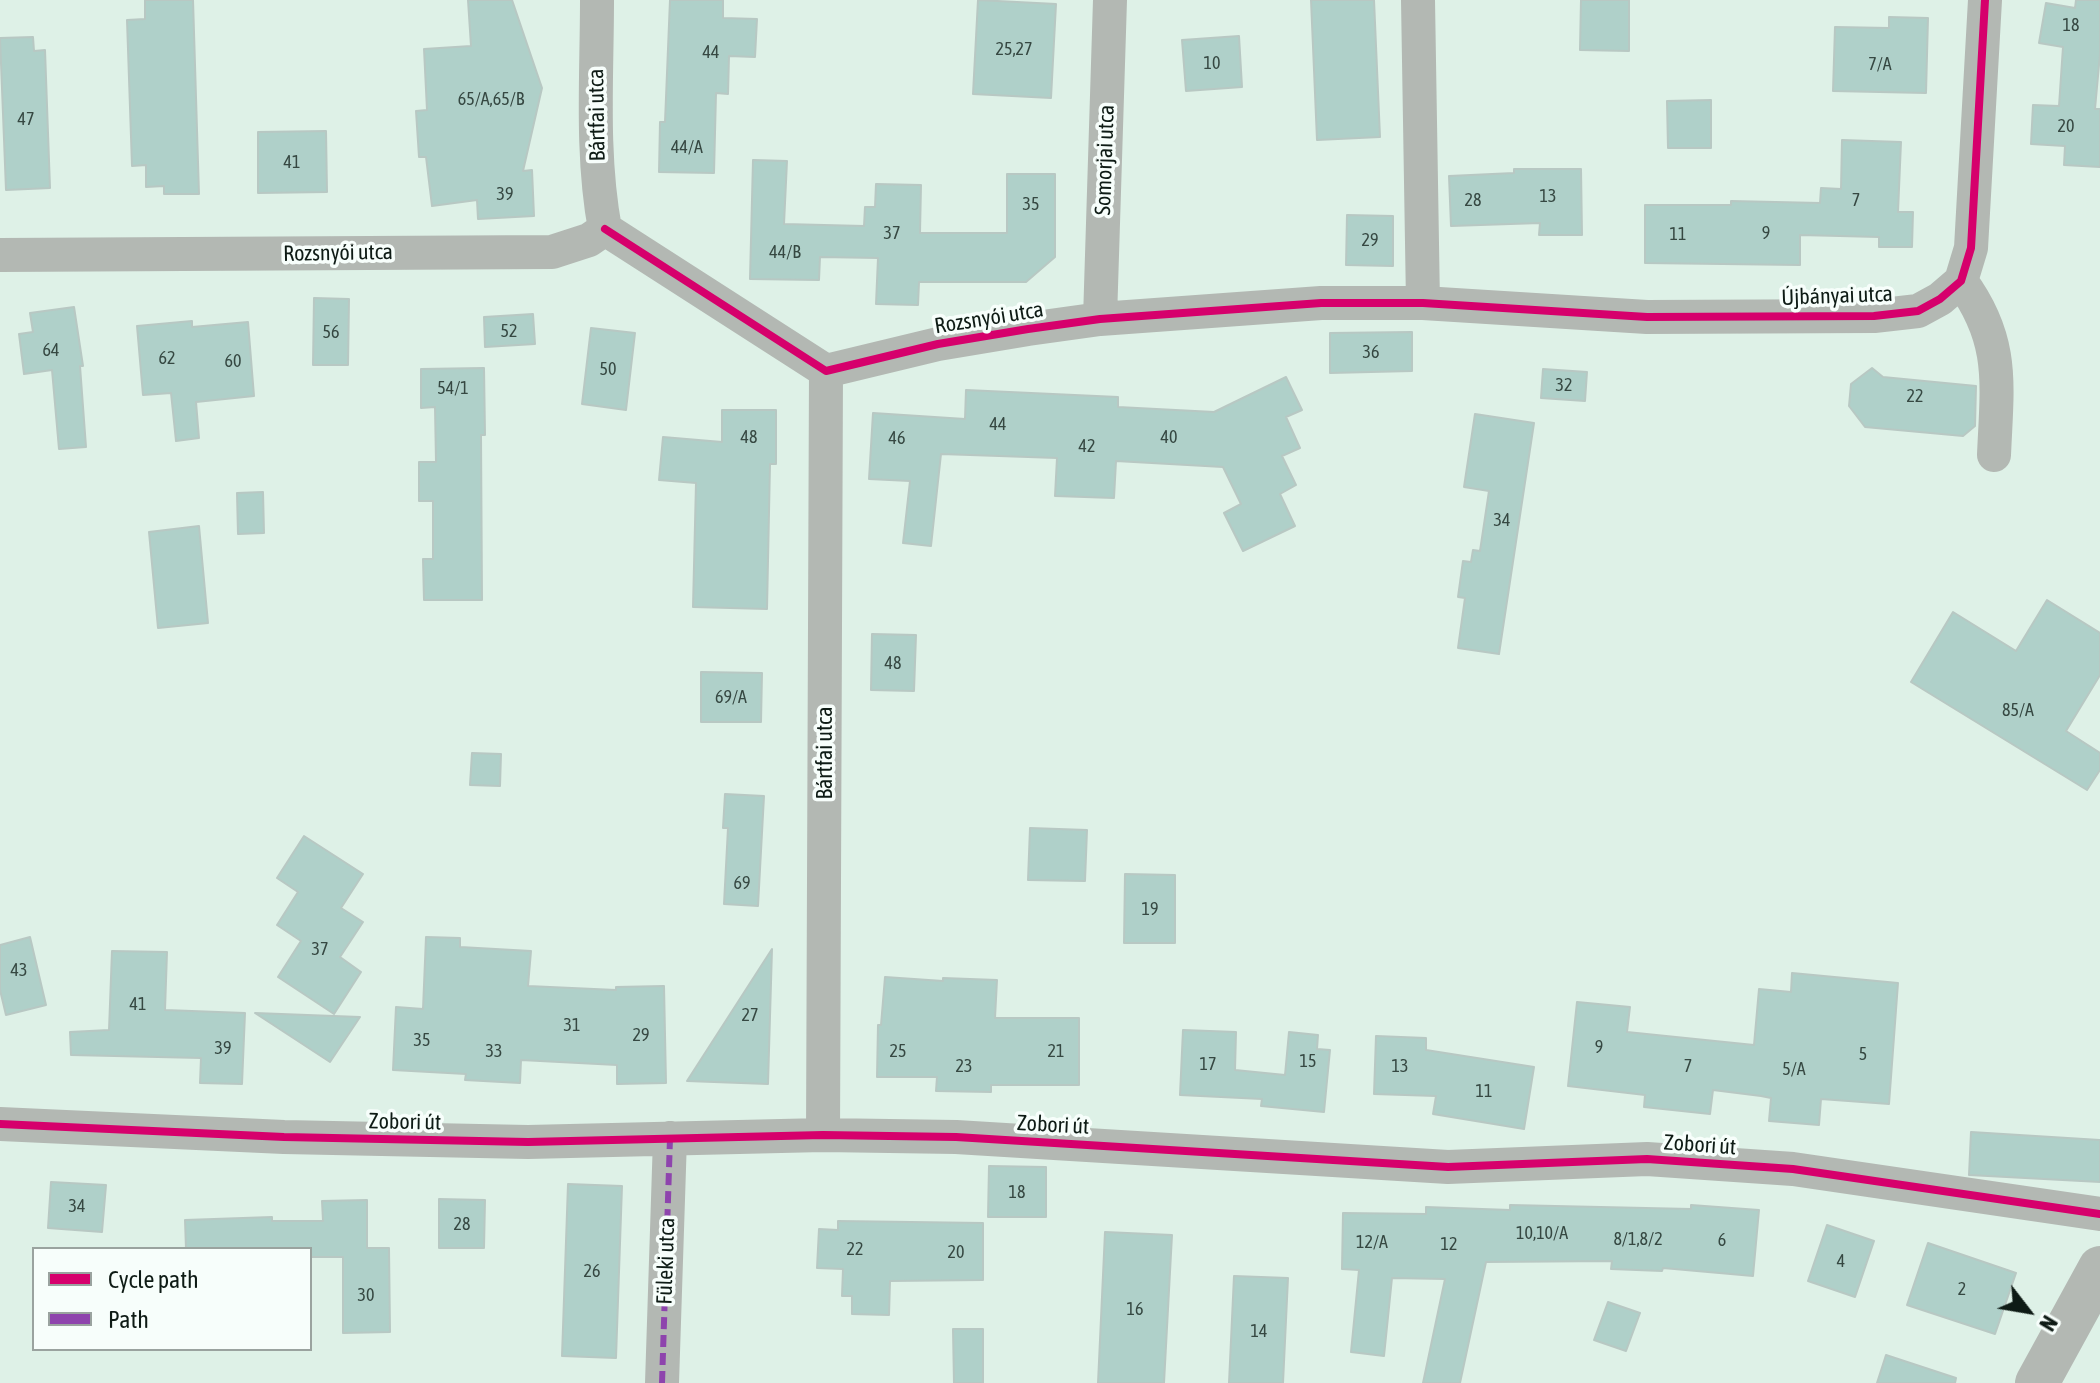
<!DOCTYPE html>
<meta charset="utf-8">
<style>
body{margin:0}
#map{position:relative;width:2100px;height:1383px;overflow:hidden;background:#def1e7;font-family:"Asap Condensed",sans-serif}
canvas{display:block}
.legend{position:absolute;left:32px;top:1247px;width:280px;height:104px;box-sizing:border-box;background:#f7fefb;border:2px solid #9aa39f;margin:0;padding:10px 14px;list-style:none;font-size:24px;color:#0e1b15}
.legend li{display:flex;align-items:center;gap:16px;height:40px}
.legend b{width:40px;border:2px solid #9aa39f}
.north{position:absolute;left:1988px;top:1271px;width:80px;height:80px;-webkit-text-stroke:6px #f7fefb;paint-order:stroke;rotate:121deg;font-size:22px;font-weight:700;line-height:32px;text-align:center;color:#0e1b15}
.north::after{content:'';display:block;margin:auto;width:28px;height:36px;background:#0e1b15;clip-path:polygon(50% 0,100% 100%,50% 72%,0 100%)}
</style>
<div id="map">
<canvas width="2100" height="1383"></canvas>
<ul class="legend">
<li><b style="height:10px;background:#d6006c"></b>Cycle path</li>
<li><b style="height:10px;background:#8e44ad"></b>Path</li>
</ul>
<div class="north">N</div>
</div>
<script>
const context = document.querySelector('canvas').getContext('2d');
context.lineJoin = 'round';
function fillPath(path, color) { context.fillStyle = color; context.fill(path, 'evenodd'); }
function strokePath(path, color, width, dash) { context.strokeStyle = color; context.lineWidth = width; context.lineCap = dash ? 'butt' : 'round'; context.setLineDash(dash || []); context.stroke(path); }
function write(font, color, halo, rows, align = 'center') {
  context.font = font + ' "Asap Condensed",sans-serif'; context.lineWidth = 7; context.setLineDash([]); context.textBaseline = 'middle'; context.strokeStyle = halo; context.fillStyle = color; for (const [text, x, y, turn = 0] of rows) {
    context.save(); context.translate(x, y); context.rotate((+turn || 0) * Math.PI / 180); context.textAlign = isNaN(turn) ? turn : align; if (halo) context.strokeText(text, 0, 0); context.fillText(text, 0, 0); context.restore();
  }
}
const building = new Path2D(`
 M145,0H193L199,194H164V186L146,187V165L132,166L127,20L145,19Z
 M468,0H512L542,88L523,171L532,170L534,216L478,219L477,200L432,206L426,157H419L416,111L427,110L424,49L471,46Z
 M670,0H723V18L757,19L755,57L729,56L728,94L716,93L714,173L659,172L660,122H665Z
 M978,0L1056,4L1051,98L973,94Z
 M1311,0H1374L1380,137L1317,140Z
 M1581,0H1629V51L1580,50Z
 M2076,0H2100V54L2095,109H2100V167L2064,165L2065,146L2031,144L2033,105L2059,106L2063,47L2039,43L2046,3L2075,8Z
 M1889,17L1928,18L1926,93L1833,91L1835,27L1889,28Z
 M1239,36L1242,87L1186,91L1182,40Z
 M33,37L34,51L45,50L50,188L6,190L0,38Z
 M1711,100V148H1668L1667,101Z
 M326,131L327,192L258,193V132Z
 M1842,140L1901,142L1898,212H1913L1912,247H1879V237L1800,235V265L1645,263V205H1731V201L1820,203L1821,188L1841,189Z
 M753,160L787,161L784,224L864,226L865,207H875L876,184L921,185L920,233H1007V174H1055V257L1026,282H919L918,305L876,304L878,258L820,257L819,280L750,279Z
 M1514,169H1581L1582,235H1539L1540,223L1451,226L1449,176L1514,173Z
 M1347,215L1393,216V266L1346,265Z
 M314,298L349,299L348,365H313Z
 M74,307L83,366H80L86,447L59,449L52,370L24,374L19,334L33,332L30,313Z
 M533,314L535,344L485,347L484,317Z
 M192,321V327L248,322L254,396L196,402L199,438L176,441L171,393L143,395L137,326Z
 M591,328L635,333L626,410L582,404Z
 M1412,332V371L1330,373V333Z
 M484,368L485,435H481L482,600H424L423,559H433V501H419V462H436L435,407L421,408V369Z
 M1872,368L1883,377L1976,386L1975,426L1963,436L1865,427L1849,406L1851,384Z
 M1543,369L1587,372L1585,401L1541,398Z
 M1286,377L1302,410L1286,417L1300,448L1282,456L1296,485L1280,494L1295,526L1243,551L1224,513L1241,504L1223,467L1116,461L1114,498L1055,496L1057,458L941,454L931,546L903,543L910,481L869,479L873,413L965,419L966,390L1118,397V407L1214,412Z
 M722,410H776V464H770L767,609L693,607L696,483L659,480L663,437L722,442Z
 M1475,414L1534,423L1499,654L1458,648L1465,598L1458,597L1463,561L1471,562L1473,550L1480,551L1489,491L1464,487Z
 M263,492L264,533L238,534L237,493Z
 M199,526L208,623L158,628L149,532Z
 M2047,600L2100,633V675L2066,731L2100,753V770L2087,790L1911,682L1953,612L2016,651Z
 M872,634L916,635L914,691L871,690Z
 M701,672L762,673L761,722H701Z
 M472,753L501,754L500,786L470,785Z
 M725,794L764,796L758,906L724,904L728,828H723Z
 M1030,828L1087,830L1085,881L1028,880Z
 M304,836L363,874L341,908L363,922L340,957L361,972L334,1014L278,977L301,941L277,925L298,892L277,878Z
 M1125,874L1175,875V943H1124Z
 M30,937L46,1005L6,1015L0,990V945Z
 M426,937L460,938V947L531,951L528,986L616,990V987L664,986L666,1083L617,1084V1065L521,1060L520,1083L465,1080L466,1074L393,1070L396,1007L423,1009Z
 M772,949L768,1084L687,1081Z
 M112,951L167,952L165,1010L245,1013L242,1084L200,1083L201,1058L71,1055L70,1032L109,1030Z
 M1792,973L1898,983L1889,1104L1821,1099L1819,1125L1769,1121L1771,1098L1761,1096L1713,1090L1710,1114L1644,1107L1645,1095L1568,1086L1577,1002L1630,1007L1627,1032L1754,1045L1759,989L1791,992Z
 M885,977L943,981V978L997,980L995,1018H1079V1085H991V1092L936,1091L937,1077H877L878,1025H881Z
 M255,1013L360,1017L330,1062Z
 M1183,1030L1236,1032L1235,1070L1285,1075L1289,1032L1318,1035L1317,1049L1330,1050L1324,1112L1261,1106L1262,1099L1180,1095Z
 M1376,1036L1426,1038V1050L1534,1067L1524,1129L1433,1114L1436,1096L1374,1094Z
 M1971,1132L2100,1140V1182L1969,1175Z
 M989,1166L1046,1167V1217H988Z
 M51,1182L106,1185L102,1232L48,1228Z
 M568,1184L622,1186L616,1358L562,1356Z
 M439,1199L485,1200L484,1248H439Z
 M367,1200V1248H389L390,1332L343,1333V1257H310V1249H186L185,1220L272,1217V1221H323L322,1201Z
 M1510,1205L1691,1209V1205L1759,1210L1753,1276L1663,1268L1662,1271L1611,1269L1612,1261L1486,1262L1460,1383H1423L1445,1279L1392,1278L1384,1356L1351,1352L1359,1270L1342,1269L1343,1213L1426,1214V1207L1510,1210Z
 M838,1221L983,1223V1280L890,1281L889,1315L852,1314V1296H842L843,1269L817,1268L819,1229L838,1230Z
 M1827,1225L1874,1241L1855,1297L1808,1281Z
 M1105,1232L1172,1235L1164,1383H1098Z
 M1928,1243L2016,1273L1995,1334L1907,1305Z
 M1234,1276L1288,1278L1283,1383H1229Z
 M1608,1302L1640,1313L1626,1351L1594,1340Z
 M953,1329H983V1383H954Z
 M1886,1355L1956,1378L1955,1383H1877Z`);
fillPath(building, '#afd0c9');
strokePath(building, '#b8c8c3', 2);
strokePath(new Path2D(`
 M597,0C597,76 591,154 605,229
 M1418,0L1423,303
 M605,229L826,371L938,344L1028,329L1100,319L1321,303H1423L1647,317L1874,316L1918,311L1940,299L1961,281L1971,248L1985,0
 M0,255L552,252L589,240L605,229
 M1961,281C2005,341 1997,384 1994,455
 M1100,319L1110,0
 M0,1124L284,1137L528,1142L823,1135L956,1137L1448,1167L1647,1159L1793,1169L2100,1214
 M823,1135L826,371
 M662,1383L670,1138`), '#b3b8b3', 34);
strokePath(new Path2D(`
 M2037,1383L2100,1268`), '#b3b8b3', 44);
strokePath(new Path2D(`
 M662,1383L670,1138`), '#8e44ad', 6, [12, 6]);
strokePath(new Path2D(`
 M605,229L826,371L938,344L1028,329L1100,319L1321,303H1423L1647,317L1874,316L1918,311L1940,299L1961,281L1971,248L1985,0
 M0,1124L284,1137L528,1142L823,1135L956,1137L1448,1167L1647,1159L1793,1169L2100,1214`), '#d6006c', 8);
write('18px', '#364842', null, [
 ["18",2071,25],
 ["25,27",1014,49],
 ["44",711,52],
 ["10",1212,63],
 ["7/A",1880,64],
 ["65/A,65/B",491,99],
 ["47",26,119],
 ["20",2066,126],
 ["44/A",687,147],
 ["41",292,162],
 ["39",505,194],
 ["13",1548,196],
 ["28",1473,200],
 ["7",1856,200],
 ["35",1031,204],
 ["37",892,233],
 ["9",1766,233],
 ["11",1678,234],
 ["29",1370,240],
 ["44/B",785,252],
 ["52",509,331],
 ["56",331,332],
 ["64",51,350],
 ["36",1371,352],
 ["62",167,358],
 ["60",233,361],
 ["50",608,369],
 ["32",1564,385],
 ["54/1",453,388],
 ["22",1915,396],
 ["44",998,424],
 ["48",749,437],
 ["40",1169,437],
 ["46",897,438],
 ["42",1087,446],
 ["34",1502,520],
 ["48",893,663],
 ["69/A",731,697],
 ["85/A",2018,710],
 ["69",742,883],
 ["19",1150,909],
 ["37",320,949],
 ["43",19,970],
 ["41",138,1004],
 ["27",750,1015],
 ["31",572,1025],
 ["29",641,1035],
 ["35",422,1040],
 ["9",1599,1047],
 ["39",223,1048],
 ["33",494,1051],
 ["25",898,1051],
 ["21",1056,1051],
 ["5",1863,1054],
 ["15",1308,1061],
 ["17",1208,1064],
 ["23",964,1066],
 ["13",1400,1066],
 ["7",1688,1066],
 ["5/A",1794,1069],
 ["11",1484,1091],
 ["18",1017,1192],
 ["34",77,1206],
 ["28",462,1224],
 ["10,10/A",1542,1233],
 ["8/1,8/2",1638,1239],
 ["6",1722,1240],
 ["12/A",1372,1242],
 ["12",1449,1244],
 ["22",855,1249],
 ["20",956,1252],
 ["4",1841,1261],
 ["26",592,1271],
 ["2",1962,1289],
 ["30",366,1295],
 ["16",1135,1309],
 ["14",1259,1331]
]);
write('22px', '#0e1b15', '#f7fefb', [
 ["Bártfai utca",597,115,-91],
 ["Somorjai utca",1105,160,-88],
 ["Rozsnyói utca",338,253,-1],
 ["Újbányai utca",1837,296,-2],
 ["Rozsnyói utca",989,318,-9],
 ["Bártfai utca",825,753,-90],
 ["Zobori út",405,1122,1],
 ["Zobori út",1053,1125,3],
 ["Zobori út",1700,1145,4],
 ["Füleki utca",666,1261,-88]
]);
</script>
